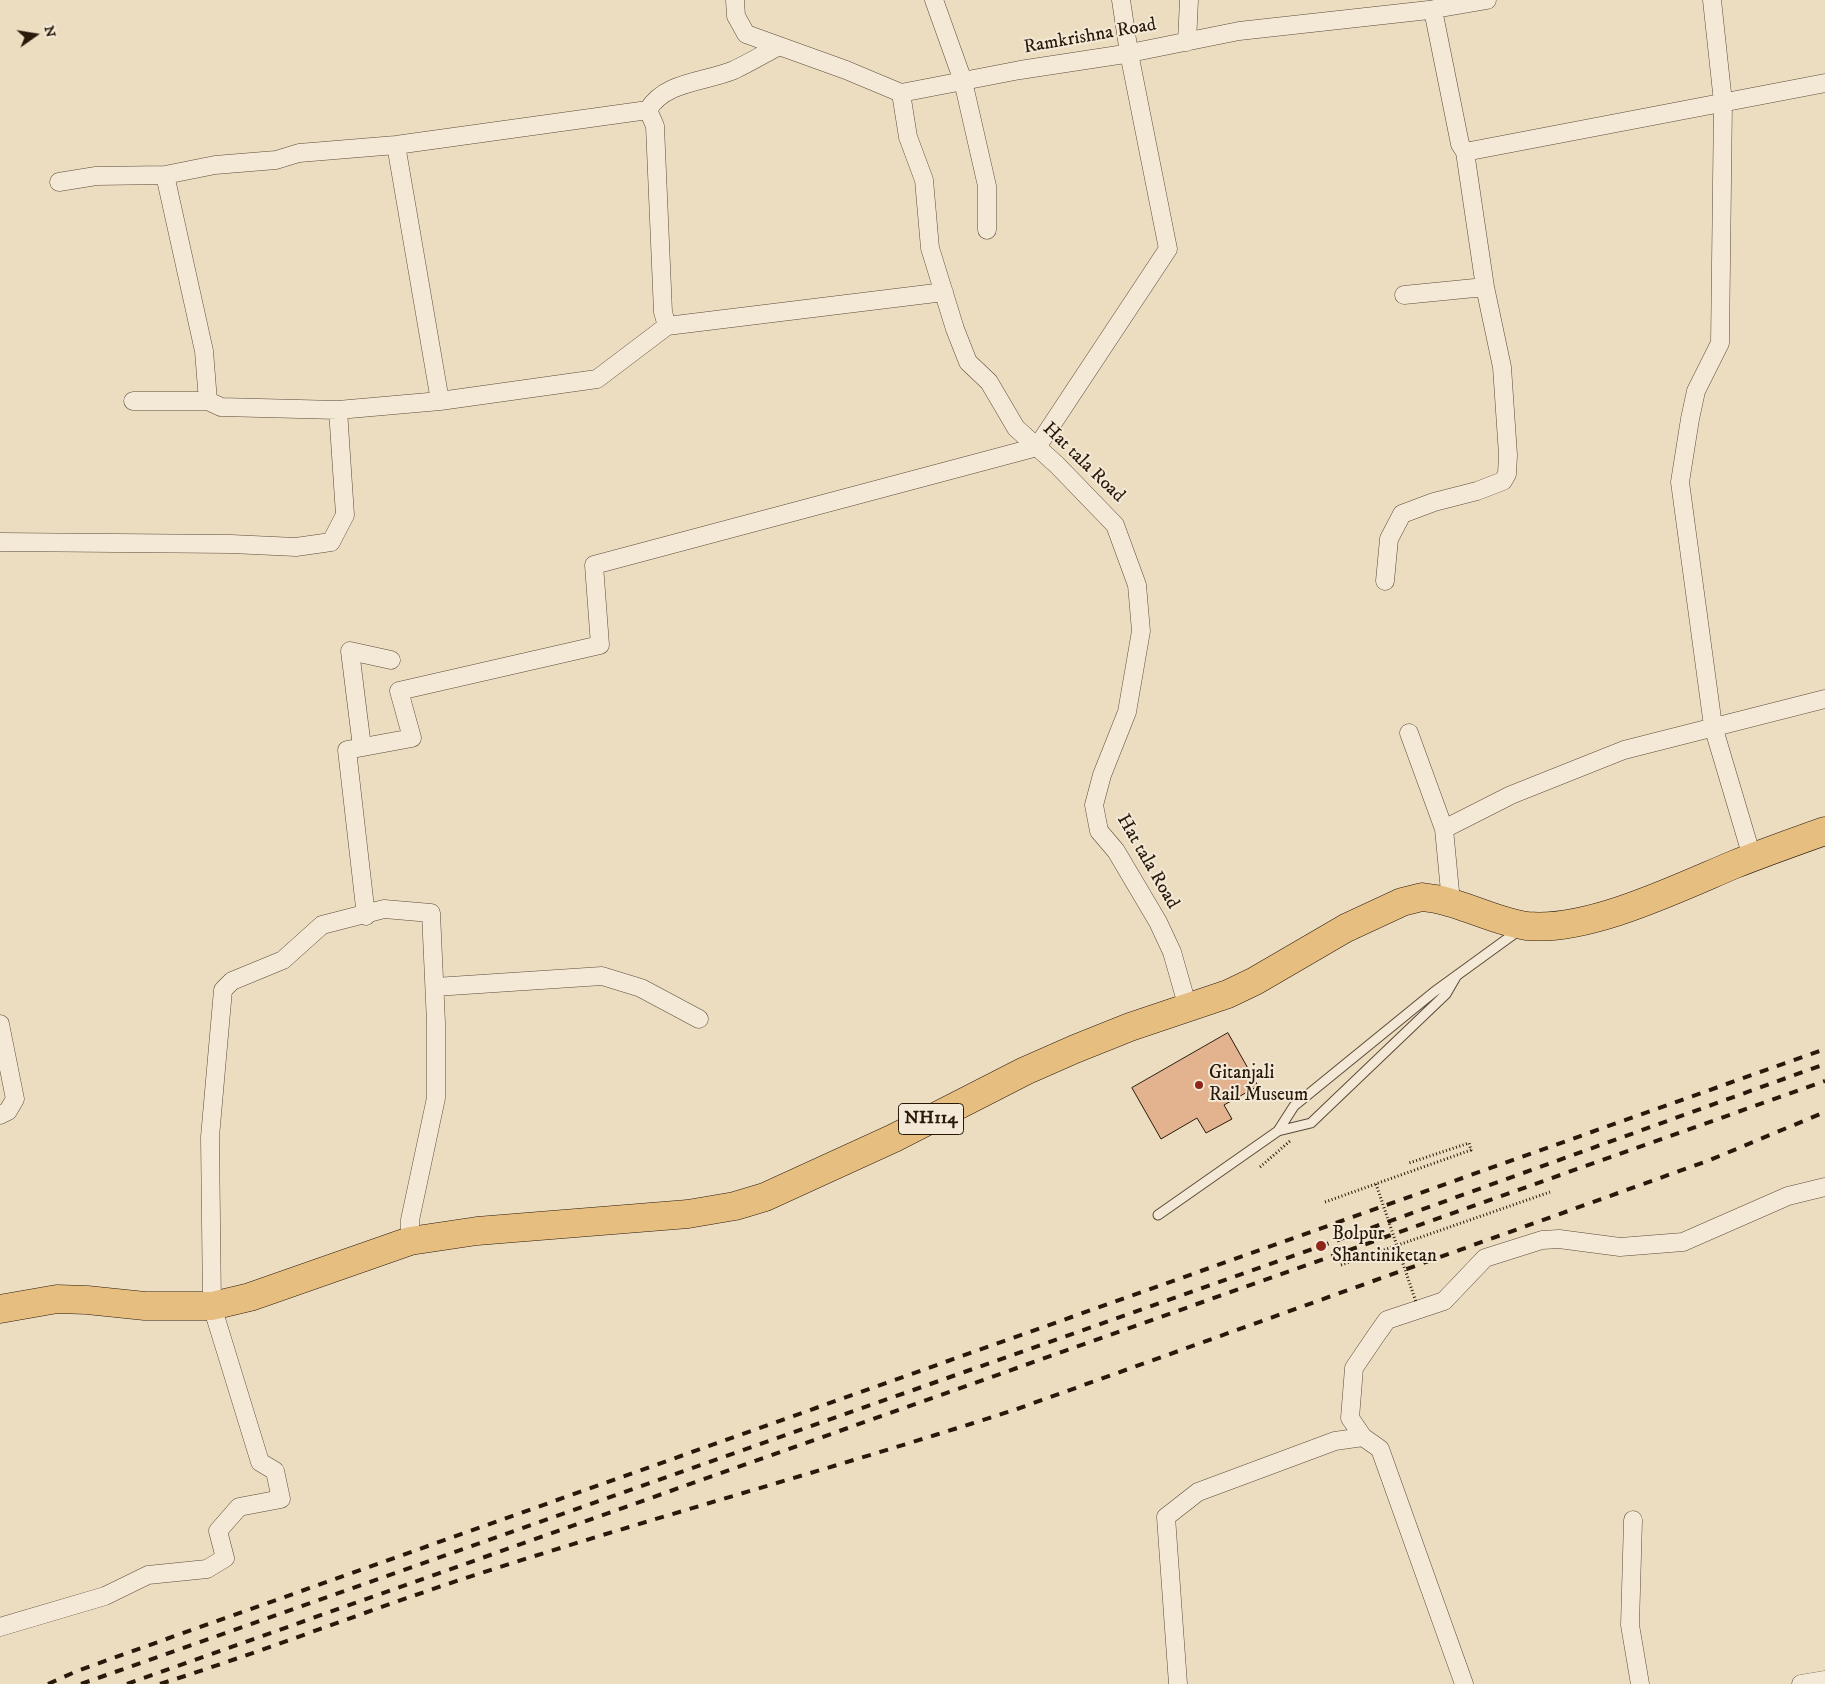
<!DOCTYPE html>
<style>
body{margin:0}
#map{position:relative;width:1825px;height:1684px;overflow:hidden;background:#edddc0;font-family:"IM FELL DW Pica",serif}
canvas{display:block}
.north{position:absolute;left:10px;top:10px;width:50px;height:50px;-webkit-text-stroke:4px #f3e9d6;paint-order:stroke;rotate:77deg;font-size:14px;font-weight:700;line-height:20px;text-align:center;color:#29190b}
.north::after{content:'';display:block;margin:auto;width:18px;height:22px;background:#29190b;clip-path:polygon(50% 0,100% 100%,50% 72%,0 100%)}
</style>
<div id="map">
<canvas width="1825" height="1684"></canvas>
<div class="north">N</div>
</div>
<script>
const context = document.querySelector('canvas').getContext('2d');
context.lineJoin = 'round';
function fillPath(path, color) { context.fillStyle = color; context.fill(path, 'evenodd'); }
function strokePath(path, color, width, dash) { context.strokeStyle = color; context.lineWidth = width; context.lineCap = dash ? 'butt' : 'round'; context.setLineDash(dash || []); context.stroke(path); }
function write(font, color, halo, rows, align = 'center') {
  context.font = font + ' "IM FELL DW Pica",serif'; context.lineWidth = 4; context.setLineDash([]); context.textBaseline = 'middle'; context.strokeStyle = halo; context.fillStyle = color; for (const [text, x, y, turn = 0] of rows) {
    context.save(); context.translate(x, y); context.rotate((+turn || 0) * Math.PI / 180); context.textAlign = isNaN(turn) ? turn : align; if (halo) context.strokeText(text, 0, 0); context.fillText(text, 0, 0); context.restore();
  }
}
const building = new Path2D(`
 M1228,1033L1258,1086L1224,1105L1232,1119L1206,1133L1197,1118L1161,1139L1132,1088Z`);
fillPath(building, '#e3b28f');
strokePath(building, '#29190b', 1);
const lane = new Path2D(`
 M1278,1131L1294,1106L1434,992L1518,931
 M1158,1215L1278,1131L1311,1123L1446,994L1457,975`);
const street = new Path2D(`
 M735,0L736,16L746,34L846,70L901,93L1020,70L1125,54L1239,31L1429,10L1487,0
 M934,0L963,81L987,186V230
 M1712,0L1723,102L1720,343L1696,391L1690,419L1680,482L1713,726L1752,857
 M1187,42L1189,0
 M901,93L908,137L924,180L930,248L955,329L968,362L989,382L1016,428L1057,465L1115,525L1137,585L1141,631L1127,712L1102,775L1094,805L1099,831L1116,851L1158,922L1172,952L1188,1008
 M648,110L655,126L663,312L667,326
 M648,110C665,81 706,82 734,70C749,63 764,54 779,46
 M396,145L440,401
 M1465,152L1825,83
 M165,175L204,351L208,401
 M59,182L96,176L165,175L215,165L276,160L299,153L396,145L648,110
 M1404,295L1485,287
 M133,401H208L221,407L338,410L440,401L597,379L667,326L944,292
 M0,542L231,544L296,547L331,542L345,515L338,410
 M1385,581L1389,539L1402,514L1434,502L1477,491L1503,481L1507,474L1508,455L1502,367L1485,287L1465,152L1460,144L1433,10
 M1409,733L1444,829L1451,902
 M362,747L350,651L391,660
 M1444,829L1511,795L1624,750L1825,699
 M366,916L347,750L412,738L399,691L600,645L594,565L1037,447L1168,249L1129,53L1121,0
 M435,987L602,976L641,988L699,1019
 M0,1024L15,1099L8,1111L0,1115
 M1363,1437L1350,1418L1354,1368L1375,1337L1387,1320L1444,1301L1485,1258L1542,1240L1559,1239L1620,1247L1683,1242L1788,1196L1825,1187
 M1633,1520L1630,1625L1640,1684
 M0,1627L105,1596L148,1575L207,1569L225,1558L218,1531L239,1507L281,1499L275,1471L260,1462L212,1306L210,1137L223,990L232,981L283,960L322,925L384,909L431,913L436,1023V1098L410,1220V1241
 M1178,1684L1166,1517L1198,1492L1335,1441L1363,1437L1380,1449L1464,1684
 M1801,1684L1825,1680`);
const highway = new Path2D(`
 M0,1309L57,1299L87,1300L145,1306H212L250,1297L410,1241L477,1231L688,1214L735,1206L765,1197L894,1138L1025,1071L1075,1049L1130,1027L1228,994L1255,981L1346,928L1402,902L1422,897L1436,899C1467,905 1496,922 1527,926C1588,932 1676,889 1733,865C1763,853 1794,842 1825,831`);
strokePath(lane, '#5a4a38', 11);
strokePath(street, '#5a4a38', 19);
strokePath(highway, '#29190b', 29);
strokePath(new Path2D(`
 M1260,1167L1290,1141
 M1325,1202L1471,1150L1469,1143L1409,1163
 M1341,1265L1550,1192`), '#29190b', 3, [1, 2.5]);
strokePath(lane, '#f3e9d6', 9);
strokePath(street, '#f3e9d6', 18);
strokePath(highway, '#e6be80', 28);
strokePath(new Path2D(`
 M48,1684L77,1671L158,1642L1825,1049
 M81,1684L1321,1246L1825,1064
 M127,1684L1825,1081
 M160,1684C268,1650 373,1608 481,1573C658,1516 839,1467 1017,1409L1710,1160L1825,1112`), '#29190b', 4, [9, 9]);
strokePath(new Path2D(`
 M1376,1184L1416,1302`), '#29190b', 3, [1, 2.5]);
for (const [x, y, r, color] of [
 [1199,1085,5,"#8f2418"],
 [1321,1246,6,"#8f2418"]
]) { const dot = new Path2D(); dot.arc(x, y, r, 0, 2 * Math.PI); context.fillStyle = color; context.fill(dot); strokePath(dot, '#f3e9d6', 2); }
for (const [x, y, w] of [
 [931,1119,65]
]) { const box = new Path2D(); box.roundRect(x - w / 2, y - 15.5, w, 31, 4); context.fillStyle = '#f3e9d6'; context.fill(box); strokePath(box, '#29190b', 1); }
write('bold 18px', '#29190b', null, [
 ["NH114",931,1119]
]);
write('19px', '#29190b', '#f3e9d6', [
 ["Ramkrishna Road",1090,37,-10],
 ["Hat tala Road",1083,463,44],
 ["Hat tala Road",1147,862,60]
]);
write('19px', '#29190b', '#f3e9d6', [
 ["Gitanjali",1209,1074],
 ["Rail Museum",1209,1096],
 ["Bolpur",1332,1235],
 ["Shantiniketan",1332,1257]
], 'left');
</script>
